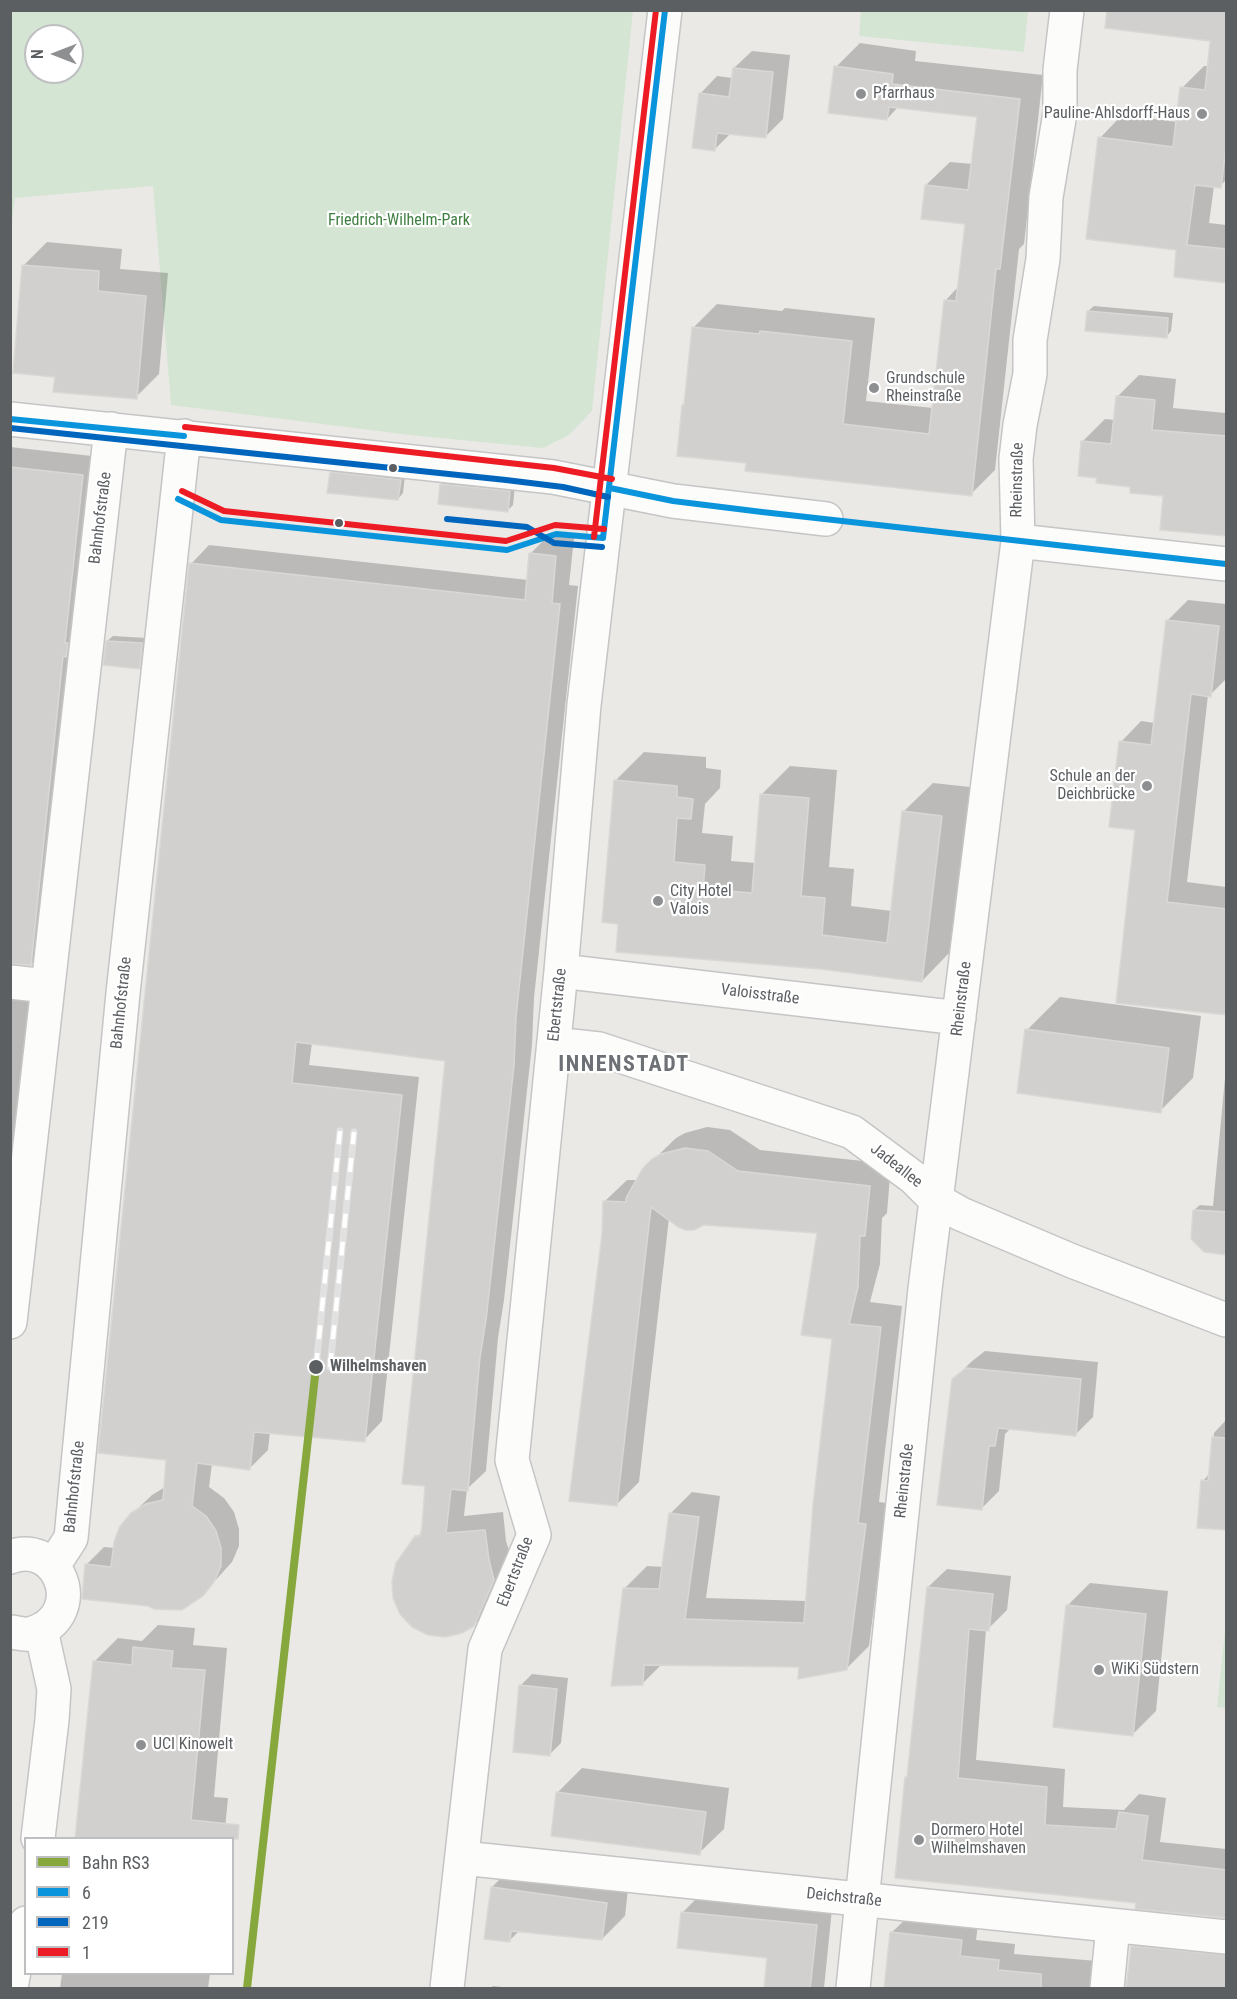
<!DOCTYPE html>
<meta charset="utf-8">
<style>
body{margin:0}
#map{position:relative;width:1237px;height:1999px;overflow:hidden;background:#eae9e6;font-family:"Roboto Condensed",sans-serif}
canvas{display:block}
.frame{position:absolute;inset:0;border:12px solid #5c5f62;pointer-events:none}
.legend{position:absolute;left:24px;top:1837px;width:210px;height:138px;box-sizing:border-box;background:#fff;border:2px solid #bebfc0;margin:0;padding:8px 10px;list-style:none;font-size:18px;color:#5c5f62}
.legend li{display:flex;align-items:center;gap:12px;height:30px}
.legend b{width:30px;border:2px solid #bebfc0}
.north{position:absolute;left:24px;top:24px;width:60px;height:60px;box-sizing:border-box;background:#fff;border:2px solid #bebfc0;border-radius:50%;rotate:270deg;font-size:16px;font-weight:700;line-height:24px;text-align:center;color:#5c5f62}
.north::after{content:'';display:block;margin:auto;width:21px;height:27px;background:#8e8f90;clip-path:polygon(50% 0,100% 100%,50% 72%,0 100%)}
</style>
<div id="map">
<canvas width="1237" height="1999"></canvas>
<div class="frame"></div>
<ul class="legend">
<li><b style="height:8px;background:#86a83c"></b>Bahn RS3</li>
<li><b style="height:8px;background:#0994dc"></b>6</li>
<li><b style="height:8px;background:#0065bd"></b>219</li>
<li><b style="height:8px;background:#ed1c24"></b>1</li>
</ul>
<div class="north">N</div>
</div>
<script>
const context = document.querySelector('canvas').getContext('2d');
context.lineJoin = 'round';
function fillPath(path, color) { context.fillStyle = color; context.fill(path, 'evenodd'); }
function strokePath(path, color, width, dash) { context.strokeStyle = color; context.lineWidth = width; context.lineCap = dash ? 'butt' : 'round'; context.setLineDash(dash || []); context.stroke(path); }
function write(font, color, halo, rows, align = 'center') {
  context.font = font + ' "Roboto Condensed",sans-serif'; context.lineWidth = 4.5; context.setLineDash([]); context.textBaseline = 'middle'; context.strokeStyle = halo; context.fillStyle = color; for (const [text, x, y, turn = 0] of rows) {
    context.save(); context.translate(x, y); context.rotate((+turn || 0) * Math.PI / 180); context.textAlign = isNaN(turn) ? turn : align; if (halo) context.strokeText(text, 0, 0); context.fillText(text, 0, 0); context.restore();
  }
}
fillPath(new Path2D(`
 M11,10L633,11L592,411L569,435L543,448L410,435L171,405L153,186L15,198L11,229ZM36,36H72V72H36Z
 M861,11H1028L1024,52L859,36Z
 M1226,1621V1708L1217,1707Z`), '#d5e5d3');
fillPath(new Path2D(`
 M1226,10V180L1220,186H1214L1209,223L1226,225V287V281L1178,249L1100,138L1122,115L1178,122L1182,88L1204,66H1209Z
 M860,43L916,51L915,61L1043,75L1024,244L1019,249L995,470L971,494L747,462L683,405L686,403L693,328L717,304L782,311L785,308L875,318L866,401L933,408L945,301L959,286L967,223L926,185L950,162L973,164L978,116L899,106L887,119L836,67Z
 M752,51L790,55L783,119L765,137L731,133L715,149L700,94L717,76L733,78L734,68Z
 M47,242L122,249L120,269L168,273L159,374L136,397L56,375L24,265Z
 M1094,306L1173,313L1171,331L1166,337L1088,311Z
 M1139,375L1176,379L1173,408L1226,413V535L1164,495L1098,476L1083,441L1105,419L1115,420L1117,397Z
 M10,447L101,457L50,945L31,964L10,962Z
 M337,467L405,475L403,493L398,499L331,473Z
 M447,479L515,486L513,505L508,510L442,484Z
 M549,535L574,538L569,585L578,586L534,998L532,1045L504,1300L498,1338L486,1471L467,1489L464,1516L503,1512L506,1541L512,1560L493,1606L474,1625L417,1537L423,1531V1528L447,1060L312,1043L309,1065L419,1077L382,1421L364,1440L270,1432L268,1450L250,1468L212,1464L209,1487L224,1498L234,1512L239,1529V1546L232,1562L202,1595L86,1565L104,1547L115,1548L132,1514L152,1495L165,1487L191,564L209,545L528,580L530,554Z
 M1188,600L1226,604V679L1210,695H1208L1187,882L1226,887V1014L1117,1001L1137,829L1121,742L1141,721L1155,723L1167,621Z
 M113,636L147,638L144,662L139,667L107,641Z
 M644,752L706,757V768L721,770L720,788L705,804L702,833L733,836L731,861L756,863L761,795L790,766L837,770L829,867L854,869L851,906L892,911L903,812L933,783L970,787L951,951L922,981L620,922L615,781Z
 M10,981L48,985L30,1147L10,1167Z
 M1060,997L1201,1016L1193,1078L1160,1111L1027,1030Z
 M1226,1067V1254L1194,1210L1200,1205L1213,1206Z
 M707,1127L730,1130L760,1150L891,1164L887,1213L882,1218L880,1264L870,1302L902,1306L879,1502L887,1503L869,1646L847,1668L801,1666L662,1664L643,1683L625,1588L647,1566L664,1567L670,1514L692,1492L720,1496L706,1598L807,1601L834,1337L819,1231L669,1218L639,1482L617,1504L603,1234L605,1201L627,1180H638L644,1169L676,1138L685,1133Z
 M985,1351L1098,1362L1093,1417L1076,1434L1011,1428L1005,1434L999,1491L981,1509L953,1380L971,1362Z
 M1226,1420V1529L1203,1481L1210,1473L1214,1433Z
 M947,1569L1011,1576L1007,1610L988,1629H986L976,1760L1065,1769L1063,1807L1124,1810L1139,1794L1166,1798L1160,1842L1226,1849V1917L1138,1902L909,1775L928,1587Z
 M1090,1583L1168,1591L1156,1711L1133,1734L1067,1606Z
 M158,1625L195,1628L193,1645L227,1648L214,1797L228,1798L224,1838H76L94,1662L118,1638L142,1641Z
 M532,1674L568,1678L561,1743L550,1754L520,1686Z
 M582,1768L729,1788L724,1829L699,1853L557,1793Z
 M515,1864L629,1880L625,1916L602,1939L520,1930L509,1941L492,1887Z
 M699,1896L832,1909L824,1988H765L768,1956L683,1912Z
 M908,1917L978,1924L976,1940L1015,1944L1014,1954L1097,1961L1093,1988H885L891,1933Z
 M1151,1928L1226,1936V1988L1132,1947Z
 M62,1974H210L208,1988H60Z
 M493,1986L511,1988H491Z`), '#0003');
const building = new Path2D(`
 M1107,10H1227V139L1221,188L1195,185L1187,245L1227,249V283L1174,277L1176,250L1086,239L1098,137L1173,147L1180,87L1205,90L1210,41L1105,28Z
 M834,66L893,74L892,84L1020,99L1000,269H996L972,496L745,471L746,463L677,456L682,405H684L692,327L759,334L760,331L852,341L843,424L929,434L944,300L956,301L965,224L921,219L925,185L968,190L977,117L889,107L887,120L828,113Z
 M733,68L773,72L766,138L717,133L715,151L692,148L699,93L729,97Z
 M22,265L99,271L98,291L146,296L137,399L53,392L55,377L13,373Z
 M1087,311L1168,318L1167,338L1085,331Z
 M1116,396L1155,400L1152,430L1227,436V536L1160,530L1163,496L1130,493V487L1096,483L1097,478L1078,476L1081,441L1111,444Z
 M10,467L83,475L65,643H68L66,657L63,656L31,965L10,964Z
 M330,472L401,480L398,500L327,493Z
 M440,484L510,491L508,512L438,504Z
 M529,553L556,556L552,603L560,604L516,1017L514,1065L486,1320L480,1357L468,1491L451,1489L446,1533L485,1530L489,1560L494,1580L474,1626L462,1633L445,1637L428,1635L412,1627L400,1614L393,1598L392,1581L396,1563L415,1536H420L422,1527L425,1486L402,1484L445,1061L296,1042L292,1083L402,1095L365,1442L254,1432L250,1470L197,1463L192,1506L206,1516L216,1531L221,1548V1566L214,1582L203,1596L182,1610L154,1609L148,1606L82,1599L85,1564L111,1567L114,1542L120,1526L131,1513L146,1504L163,1500L166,1460L98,1453L189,563L525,600Z
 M1166,620L1219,626L1211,697L1191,694L1167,902L1227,909V1015L1116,1003L1135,830L1109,827L1119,741L1151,745Z
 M106,641L142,643L140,669L103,665Z
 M614,780L677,786V797L693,799L691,819L677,818L674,862L705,865L703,889L752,893L760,794L809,798L801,896L825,898L822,935L887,943L902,811L942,816L922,982L820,969L616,952L618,924L602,922Z
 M1025,1029L1169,1048L1161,1113L1017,1093Z
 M685,1148L708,1151L738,1171L870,1186L865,1236H860L858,1287L849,1324L881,1327L858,1523L866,1524L847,1670L798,1679L799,1667L644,1665L643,1685L611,1686L623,1588L659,1589L669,1513L699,1517L685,1619L804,1623L813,1505L832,1339L801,1335L817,1233L704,1225L694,1230H686L678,1227L651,1207L617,1506L569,1501L602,1234L603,1201L626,1202V1198L643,1168L652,1159L661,1154Z
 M1193,1210L1227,1212V1255L1204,1252L1191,1239Z
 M966,1368L1081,1379L1076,1436L998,1428L995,1446H989L982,1510L937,1505L952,1379Z
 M1212,1437L1227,1438V1530L1197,1528L1201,1480L1208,1481Z
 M927,1587L993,1594L989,1631L969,1629L958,1778L1047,1787L1045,1825L1116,1829L1119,1812L1148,1816L1142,1860L1227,1870V1918L1135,1909L1136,1903L895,1878L905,1777H907Z
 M1066,1605L1146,1614L1133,1736L1053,1727Z
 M133,1647L173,1651L171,1668L205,1670L191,1820L239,1825L238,1839H75L93,1661L132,1665Z
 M519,1685L557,1689L550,1756L513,1752Z
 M556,1792L706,1812L700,1855L551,1836Z
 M491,1887L607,1903L602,1940L511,1931L510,1942L484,1939Z
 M681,1912L817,1925L810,1989H764L767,1958L677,1948Z
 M890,1932L962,1940L960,1956L999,1960L998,1970L1041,1974V1989H884Z
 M1131,1946L1227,1955V1989H1126Z`);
fillPath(building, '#d1d0ce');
strokePath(building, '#dad8d5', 1.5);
const minor = new Path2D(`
 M10,419L553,477L673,501L826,519
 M1018,541L1226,564
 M561,971L959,1018
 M10,982L47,986
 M554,1044L599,1049L852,1132L914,1178L936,1200L961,1214L1072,1261L1226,1320
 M10,1322L111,429
 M10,1557C54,1540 84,1600 46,1627C41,1630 35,1633 29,1634C23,1635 16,1632 10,1632
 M53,1566L71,1538L123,993L184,436
 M38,1838L52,1720L54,1689L41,1630
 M462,1858L1226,1937
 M11,1988L19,1942L26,1923
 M447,1988L485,1649L534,1535L512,1460L561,971L584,705L665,10
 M853,1988L925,1289L1018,541L1016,459L1020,425L1030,374V340L1043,259L1046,197L1060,113V70L1067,10
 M1107,1988L1113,1926`);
strokePath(minor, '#c5c5c5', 36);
strokePath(minor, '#fcfcfb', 33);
const rail = new Path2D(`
 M316,1367L340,1131
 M330,1367L354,1132`);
strokePath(rail, '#e2e1e1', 7);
strokePath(rail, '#fff', 4.5, [14]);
strokePath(new Path2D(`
 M10,419L184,436
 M610,488L673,501L762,512L1226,564
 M178,499L221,520L507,550L556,534L603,538
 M603,538L665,10`), '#0994dc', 6);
strokePath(new Path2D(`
 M10,428L506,480L563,487L608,497
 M447,519L527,527L554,543L602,547`), '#0065bd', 6);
strokePath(new Path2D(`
 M185,427L554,468L612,479
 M182,491L224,511L506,541L555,525L604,529
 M594,537L656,10`), '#ed1c24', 6);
strokePath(new Path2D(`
 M247,1988L316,1367`), '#86a83c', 8);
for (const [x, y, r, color] of [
 [861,94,6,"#8e8f90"],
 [1202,114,6,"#8e8f90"],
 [874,388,6,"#8e8f90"],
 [393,468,5,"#5c5f62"],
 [339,523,5,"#5c5f62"],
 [1147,786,6,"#8e8f90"],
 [658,901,6,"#8e8f90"],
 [316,1367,8,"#5c5f62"],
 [1099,1670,6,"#8e8f90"],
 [141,1745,6,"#8e8f90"],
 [919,1840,6,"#8e8f90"]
]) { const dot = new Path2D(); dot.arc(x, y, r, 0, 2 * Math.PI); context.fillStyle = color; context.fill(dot); strokePath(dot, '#fff', 2); }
write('16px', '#5c5f62', '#fff', [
 ["Pfarrhaus",873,94],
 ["Pauline-Ahlsdorff-Haus",1190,114,"right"],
 ["Grundschule",886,379],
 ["Rheinstraße",886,397],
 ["Schule an der",1135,777,"right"],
 ["Deichbrücke",1135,795,"right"],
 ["City Hotel",670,892],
 ["Valois",670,910],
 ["WiKi Südstern",1111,1670],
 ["UCI Kinowelt",153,1745],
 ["Dormero Hotel",931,1831],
 ["Wilhelmshaven",931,1849]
], 'left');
write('16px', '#3e7f41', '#fff', [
 ["Friedrich-Wilhelm-Park",399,221]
]);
write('16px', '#5c5f62', '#fff', [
 ["Rheinstraße",1018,480,-89],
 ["Bahnhofstraße",101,518,-83],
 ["Valoisstraße",760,995,7],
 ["Rheinstraße",962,999,-83],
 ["Bahnhofstraße",122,1003,-84],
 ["Ebertstraße",558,1005,-84],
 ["Jadeallee",896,1166,38],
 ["Rheinstraße",905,1481,-84],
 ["Bahnhofstraße",75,1487,-84],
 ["Ebertstraße",516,1572,-69],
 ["Deichstraße",844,1898,6]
]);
write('bold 16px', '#5c5f62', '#fff', [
 ["Wilhelmshaven",330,1367]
], 'left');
context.letterSpacing = '1.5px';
write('bold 22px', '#6d7074', '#fff', [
 ["INNENSTADT",624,1065]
]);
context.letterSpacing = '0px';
</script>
